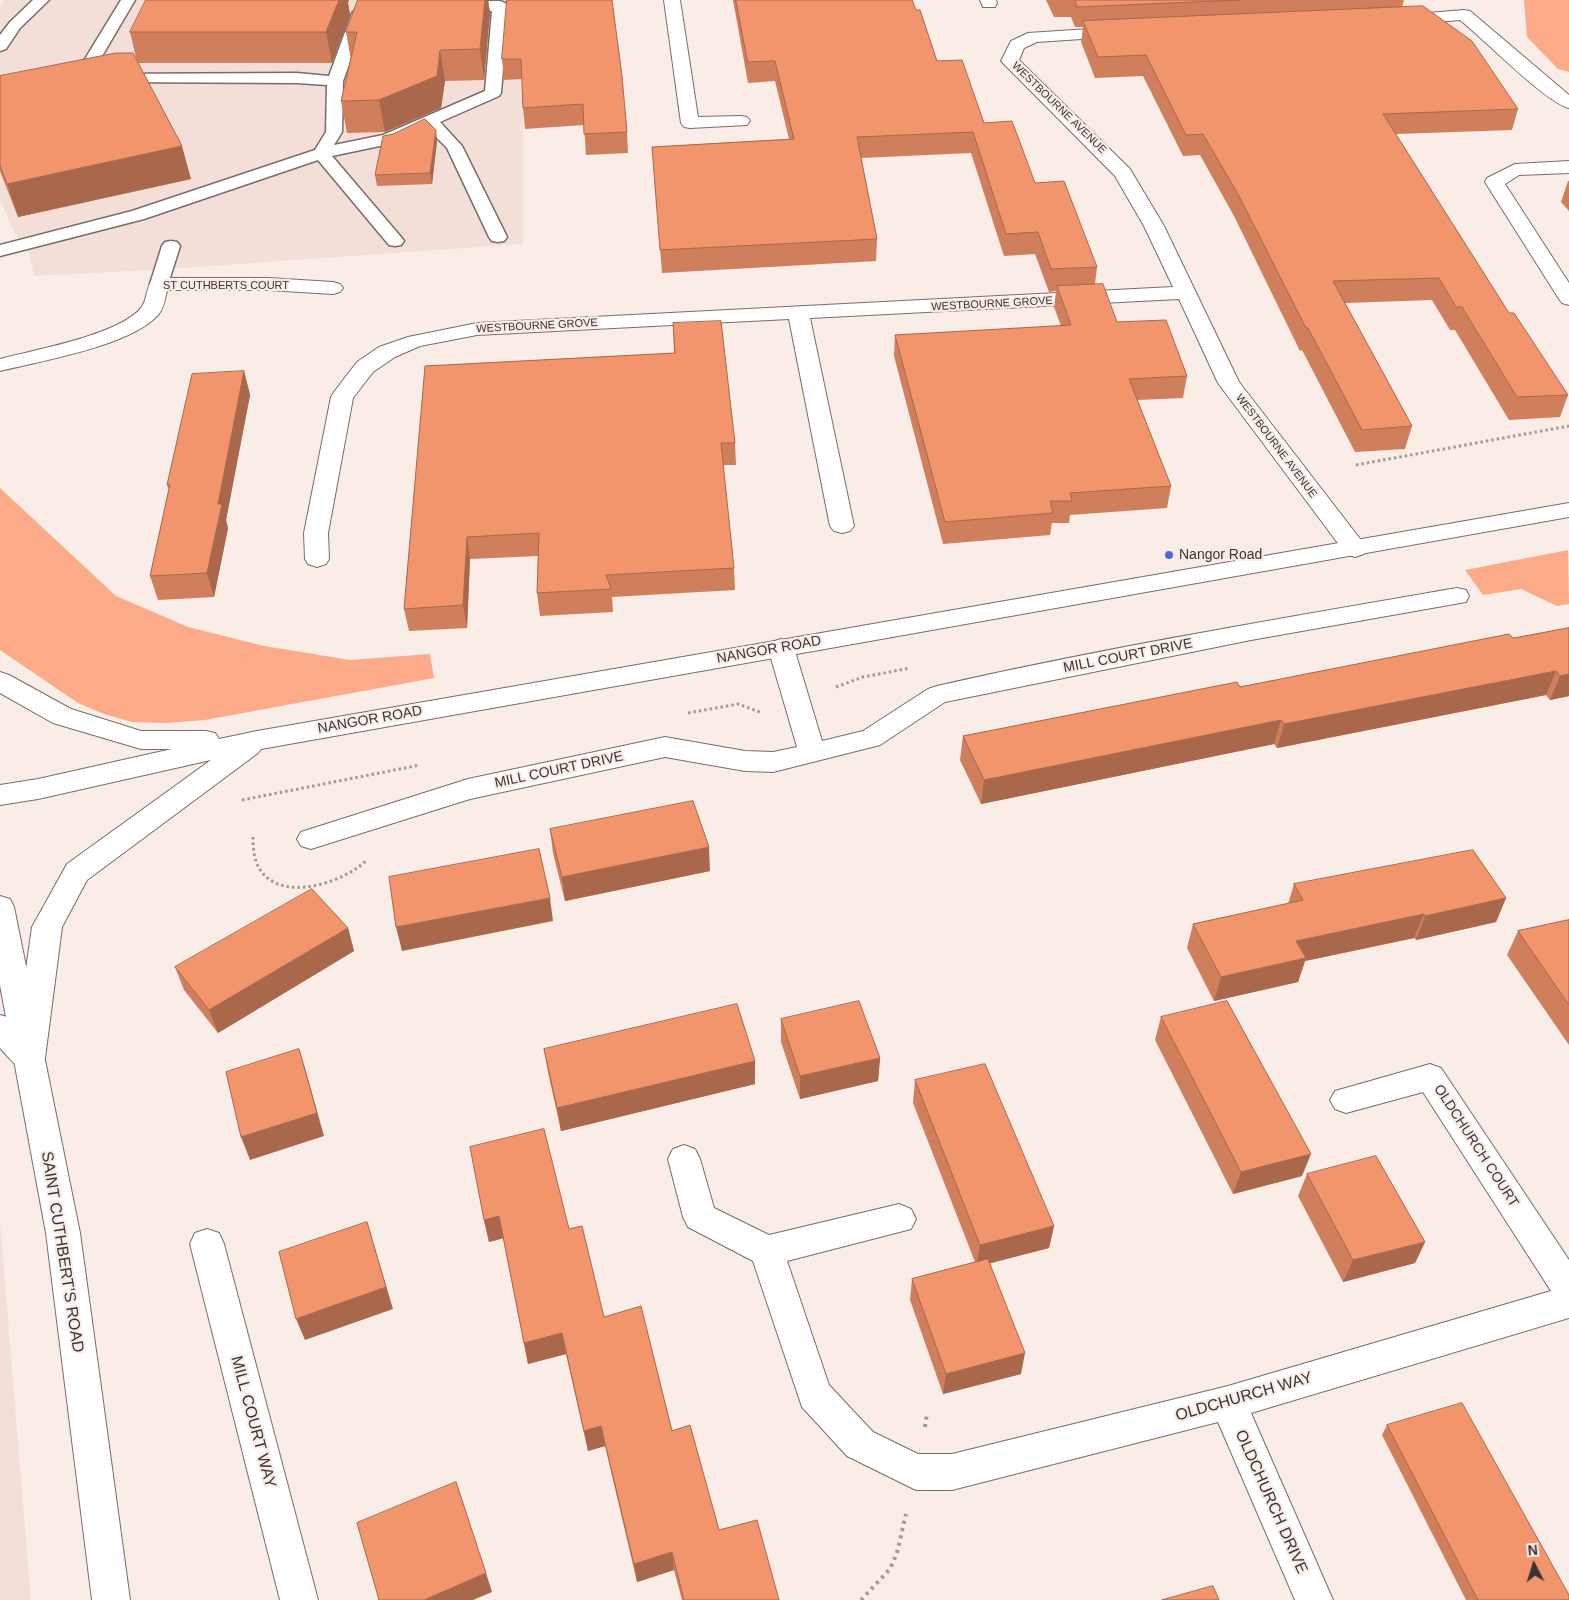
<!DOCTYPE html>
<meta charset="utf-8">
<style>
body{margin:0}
#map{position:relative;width:1569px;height:1600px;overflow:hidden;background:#faede8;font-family:Arial,sans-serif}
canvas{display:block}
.north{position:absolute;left:1509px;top:1540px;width:50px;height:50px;-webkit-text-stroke:4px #faede8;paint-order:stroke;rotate:355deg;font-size:14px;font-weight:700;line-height:20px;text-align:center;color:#3a3533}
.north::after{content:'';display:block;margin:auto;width:18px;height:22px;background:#3a3533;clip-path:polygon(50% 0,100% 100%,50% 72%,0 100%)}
</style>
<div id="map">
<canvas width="1569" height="1600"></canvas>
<div class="north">N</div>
</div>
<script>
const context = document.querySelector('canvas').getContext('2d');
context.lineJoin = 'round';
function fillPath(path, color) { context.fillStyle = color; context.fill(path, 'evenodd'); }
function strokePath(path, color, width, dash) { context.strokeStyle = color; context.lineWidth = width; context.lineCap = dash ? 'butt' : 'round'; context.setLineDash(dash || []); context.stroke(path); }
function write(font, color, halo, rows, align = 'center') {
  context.font = font + ' Arial,sans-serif'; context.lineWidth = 4.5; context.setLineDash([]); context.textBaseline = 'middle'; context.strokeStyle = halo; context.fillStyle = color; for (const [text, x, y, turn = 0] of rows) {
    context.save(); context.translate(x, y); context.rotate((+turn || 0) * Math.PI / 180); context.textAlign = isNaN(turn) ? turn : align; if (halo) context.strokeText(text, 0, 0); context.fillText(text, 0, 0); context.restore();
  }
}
fillPath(new Path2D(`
 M5,0H523V244L168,269L34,276L29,253L15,233L0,200V5Z
 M0,1222L31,1600H0Z`), '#f3dfd7');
fillPath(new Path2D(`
 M1524,0H1569V72L1558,69L1527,37Z
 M0,488L116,596L188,627L264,646L350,660L430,654L434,678L205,720L166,723L132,722L104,714L78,703L0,650Z
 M1568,550L1569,604L1557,606L1521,589L1483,595L1465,570Z`), '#fcab89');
const service = new Path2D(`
 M33,0H49L20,28L6,49L0,51V35L10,22Z
 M121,0H135L88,80H76L74,77Z
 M455,1H500L505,3L508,6L501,93L499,96L440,122L462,146L507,237L504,241L498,242L492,241L489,237L447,148L427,128L394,143L332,156L401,237L404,241L401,245L395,246L389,245L318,160L144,219L0,256V245L132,211L315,150L326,132L327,85L297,83L112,82L106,80L104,77L106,74L297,73L329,76L352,13L355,10H365L368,13L343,81L342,132L334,145L383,135L485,91L492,11L450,9L447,6L450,3Z
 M171,241L177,242L180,246L168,284L166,288L159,290L152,288L150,284L162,246L165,242Z`);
const minor = new Path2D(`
 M664,0H680L698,117L741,116L747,117L750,121L747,125L690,128L684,127L681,123Z
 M980,0H996L997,3L995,7H983Z
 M1464,10L1470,11L1483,22L1569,95V108C1545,102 1484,39 1460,20L1403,25L1397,24L1395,20L1397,16L1403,15Z
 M1120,27L1126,28L1128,32L1126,36L1037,42L1024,48L1019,60L1130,169L1164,226L1239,382L1364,544L1367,549L1364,554L1355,557L1346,554L1218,383L1179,299L810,318L854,526L850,531L842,533L834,531L830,526L789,319L477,335L420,346L395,357L373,372L353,398L328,533L329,559L326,564L317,567L308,564L305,559L304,533L331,397L334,392L357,362L379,347L408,337L477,323L1173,287L1144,226L1115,176L1001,61L1011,41L1028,33Z
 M1569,161V173L1519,175L1505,184L1569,283V305L1562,303L1559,299L1485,182L1487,178L1515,164Z
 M159,278H268L333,282L340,284L343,288L340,292L333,294L268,290H167C165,299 164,308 158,315C130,346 41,361 0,371V359C34,350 119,335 141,308C147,301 146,288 152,280Z
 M1457,588L1466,590L1469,596L1466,602L1251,640L945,702L880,745L773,772L745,771L665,757L470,799L311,849L301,846L297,839L301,832L468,779L665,737L745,751L773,752L797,747L768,648L772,642L781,639L790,642L794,648L822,741L863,731L928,689L937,686C1109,647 1283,618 1457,588Z
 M1430,1064L1441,1068L1569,1260V1318L1251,1413L1333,1600H1295L1218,1422L952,1490H916L847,1456L802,1407L753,1261L688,1227L683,1217L668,1159L673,1149L684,1145L695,1149L700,1159L714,1208L769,1235L899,1204L911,1209L916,1219L911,1229L787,1261L829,1385L873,1432L918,1454H952L1228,1386L1551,1291L1423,1092L1346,1113L1335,1109L1330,1100L1335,1091Z
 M207,1229L219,1233L224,1244L318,1600H280L190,1244L195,1233Z`);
const tertiary = new Path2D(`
 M0,896L10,899L14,907L80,1233L130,1600H92L46,1233L0,985Z`);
const secondary = new Path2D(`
 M1569,503V517L261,749L258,753L87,880L62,927L45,1058L40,1067C19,1074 13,1062 0,1048V1015L11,1018L18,1026L32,927L67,864L211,760L38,799L0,805V785L38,779L172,749H141L53,723L0,693V672L9,675L71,709L141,731H206L215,733L219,739L257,731Z`);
strokePath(service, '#786d68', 3);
strokePath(minor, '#786d68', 2);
strokePath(tertiary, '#786d68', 2);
strokePath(secondary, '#786d68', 2);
strokePath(new Path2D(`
 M1356,465L1569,426
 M836,687L863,677L910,668
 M688,713L738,704L760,712
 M242,800L420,765
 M253,837C253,848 254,862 261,871C284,903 344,882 367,860`), '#a29995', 3, [2.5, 3]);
strokePath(new Path2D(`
 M925,1427L927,1413
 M861,1600L890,1569L897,1553L906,1514`), '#a29995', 4, [3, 4.5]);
fillPath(service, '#fff');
fillPath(minor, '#fff');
fillPath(tertiary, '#fff');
fillPath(secondary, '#fff');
fillPath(new Path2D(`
 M358,0H488L490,13L484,80L445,81L441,108L385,132L347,133L341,101L351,60L346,32Z
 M507,0L627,132L628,153L586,155L584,125L525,129L523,108L522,79L504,80L502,59Z
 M733,0H912L937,61L984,123L1035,183L1097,267L1095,284L1117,322L1187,376L1183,398L1137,400L1171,486L1167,508L1070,515L1069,523H1052L1050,535L943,544L894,356L895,335L1061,326L1054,307L1056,291L1049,292L1035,254L1004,256L971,153L861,158L877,239L876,261L662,273L652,147L789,139L775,81L748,83Z
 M1046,0H1404L1402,7L1518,109L1512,130L1396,134L1509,313L1568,395L1560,417L1509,420L1455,330H1450L1432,300L1345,303L1412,426L1405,449L1355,452L1302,350L1300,351L1234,216L1200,155L1183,156L1143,76L1095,78L1081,42L1083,27H1075L1071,17H1054Z
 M348,3L350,15L332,63H138L191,179L18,217L0,171V76L137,62L130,32Z
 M437,141L432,184L377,186L375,175Z
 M1568,181H1569V211L1561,202Z
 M673,323L735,443L736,465H723L734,568L735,590L612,597L613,612L540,616L537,593L538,556L470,559L467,628L409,631L404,609L425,366L674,353Z
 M244,371L250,395L226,520L228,528L214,597L158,600L150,576L169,490L167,485Z
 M1569,628V696L1550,700L1546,695L1277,748L1274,744L981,804L960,760L963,736Z
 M550,829L710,871L565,901L553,853Z
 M1294,884L1506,898L1496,922L1416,940L1414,938L1305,961L1298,982L1214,1001L1187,948L1193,924L1288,904Z
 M1569,920V1045L1507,955L1518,931Z
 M348,928L354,951L218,1033L184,990L175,967Z
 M1161,1017L1302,1176L1233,1194L1155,1040Z
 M781,1019L880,1058L878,1081L800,1099L781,1042Z
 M544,1049L755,1061V1084L561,1131L548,1072Z
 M915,1080L1054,1226L1049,1248L989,1263L1021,1374L943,1394L910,1300L912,1279L975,1262L913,1103Z
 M1307,1174L1425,1242L1415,1263L1343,1282L1298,1196Z
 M484,1220L569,1229L604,1317L672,1431L719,1530L779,1600H682L674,1570L637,1582L605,1446L588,1451L566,1354L528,1364L503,1238L489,1242Z
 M1387,1425L1569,1600H1466L1382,1435Z`), '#d07f5d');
fillPath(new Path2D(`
 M339,0H349L348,3L350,15L332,63L326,32Z
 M485,0H488L490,13L484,80L480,49Z
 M440,50L445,81L441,108L385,132L379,100Z
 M436,130L437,141L432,184L430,173Z
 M182,146L191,179L18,217L7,184Z
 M244,371L250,395L226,520L228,528L214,597L207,573L218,504Z
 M467,537L470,559L467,628L463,605Z
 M1556,671L1546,695L1277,748L1284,724Z
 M1569,674V696L1550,700L1560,676Z
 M1281,720L1274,744L981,804L984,780Z
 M709,847L710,871L565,901L562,877Z
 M550,898L553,921L402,951L396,927Z
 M1506,898L1496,922L1416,940L1425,916Z
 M1424,914L1414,938L1305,961L1298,982L1214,1001L1221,977L1296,941Z
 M348,928L354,951L218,1033L209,1010Z
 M299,1049L306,1072L324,1136L250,1160L241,1137Z
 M880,1058L878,1081L800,1099V1076Z
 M755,1061V1084L561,1131L557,1108Z
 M1311,1154L1302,1176L1233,1194L1241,1172Z
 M499,1216L504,1238L489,1242L484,1220Z
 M367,1222L393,1309L305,1340L296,1319Z
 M1054,1226L1049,1248L976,1267L980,1245Z
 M1425,1242L1415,1263L1343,1282L1353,1260Z
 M562,1333L566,1354L528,1364L524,1343Z
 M1025,1353L1021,1374L943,1394L946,1374Z
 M601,1426L605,1446L588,1451L584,1431Z
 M672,1552L674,1570L637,1582L634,1564Z
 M486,1573L492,1592L473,1600H424Z`), '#a9684c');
const building = new Path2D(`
 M146,0H339L326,32H130Z
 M358,0H485L480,49L440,50L437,76L379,100L341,101L357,32H346Z
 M507,0H612L622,76L627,132L584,134L583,104L523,108L521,59H502Z
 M736,0H912L916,10H920L937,61L962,60L984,123L1012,121L1035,183L1064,181L1097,267L1051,269L1038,232L1006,234L973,132L857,137L877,239L660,250L652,147L794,139L775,61L748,62Z
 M1075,0H1240L1077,7Z
 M1423,6L1472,41L1518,109L1383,114L1509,313H1514L1568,395L1517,397L1462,307H1456L1439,278L1333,281L1412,426L1362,430L1308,328H1306L1238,194L1203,134L1186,135L1146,55L1098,57L1083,21Z
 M116,53H133L182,146L7,184L0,166V76Z
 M425,119L436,130L430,173L375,175L383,136L393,134Z
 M1103,284L1117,322L1166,320L1187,376L1129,379L1171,486L1070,493L1072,501H1050L1053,513L945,522L895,335L1071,325L1057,286Z
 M721,321L735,443H721L734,568L606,575L611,589L537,593L539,533L467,537L463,605L404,609L425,366L675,353L673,323Z
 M244,371L218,504H222L207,573L150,576L170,484L167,485L192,374Z
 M1569,628V674L1560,676L1556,671L1284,724L1281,720L984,780L963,736L1237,682L1240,687L1509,634L1513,638Z
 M693,801L709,847L562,877L550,829Z
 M539,849L550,898L396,927L389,877Z
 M1473,850L1506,898L1425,916L1424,914L1296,941L1306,958L1221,977L1193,924L1303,900L1294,884Z
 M312,889L348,928L209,1010L175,967Z
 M1569,920V1005L1518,931Z
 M859,1001L880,1058L800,1076L781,1019Z
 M1227,1001L1311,1154L1241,1172L1161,1017Z
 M737,1004L755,1061L557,1108L544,1049Z
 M299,1049L317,1113L241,1137L226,1072Z
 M985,1064L1054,1226L980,1245L915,1080Z
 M544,1129L569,1229L582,1226L604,1317L641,1306L672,1431L690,1425L719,1530L757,1520L779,1600H684L672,1552L634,1564L601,1426L584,1431L562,1333L524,1343L499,1216L484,1220L470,1147Z
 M1376,1156L1425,1242L1353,1260L1307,1174Z
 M367,1222L386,1287L296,1319L279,1252Z
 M988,1259L1025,1353L946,1374L912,1279Z
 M1462,1403L1569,1595V1600H1478L1387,1425Z
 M456,1482L486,1573L424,1600H379L357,1523Z
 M1213,1586L1219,1600H1162Z`);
fillPath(building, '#f2946c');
strokePath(building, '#a9684c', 1);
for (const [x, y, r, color] of [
 [1169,555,5,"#5265db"]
]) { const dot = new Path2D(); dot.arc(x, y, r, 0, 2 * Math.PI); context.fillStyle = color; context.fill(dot); strokePath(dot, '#faede8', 2); }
write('11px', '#3a3533', '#faede8', [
 ["WESTBOURNE AVENUE",1059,108,44],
 ["ST CUTHBERTS COURT",226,286],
 ["WESTBOURNE GROVE",992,304,-3],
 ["WESTBOURNE GROVE",537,326,-3],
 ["WESTBOURNE AVENUE",1276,446,53]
]);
write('14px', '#3a3533', '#faede8', [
 ["Nangor Road",1179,555]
], 'left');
write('14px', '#3a3533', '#faede8', [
 ["NANGOR ROAD",769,650,-10],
 ["MILL COURT DRIVE",1128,656,-11],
 ["NANGOR ROAD",370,720,-10],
 ["MILL COURT DRIVE",559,770,-12],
 ["OLDCHURCH COURT",1476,1146,57]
]);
write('16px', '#3a3533', '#faede8', [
 ["SAINT CUTHBERT’S ROAD",62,1252,81],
 ["OLDCHURCH WAY",1244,1397,-16],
 ["MILL COURT WAY",253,1422,75],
 ["OLDCHURCH DRIVE",1271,1502,66]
]);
</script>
